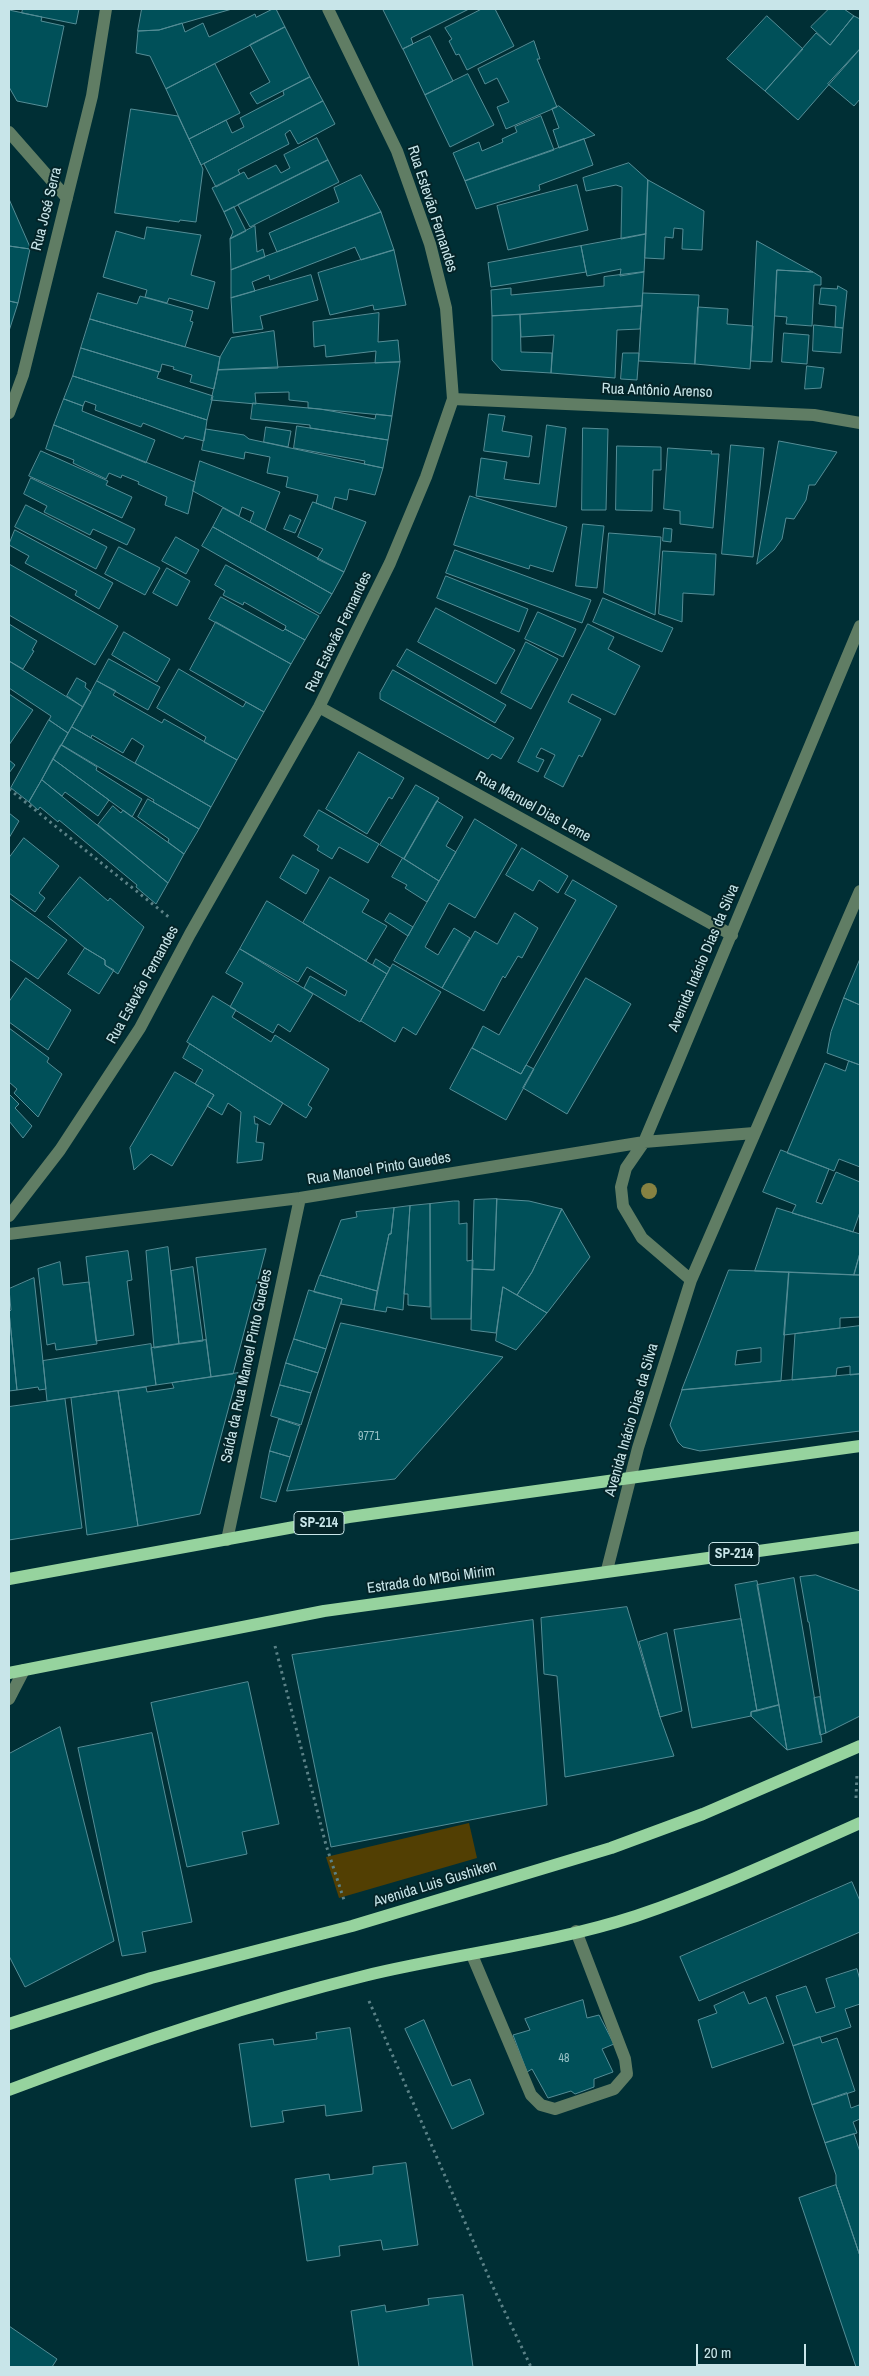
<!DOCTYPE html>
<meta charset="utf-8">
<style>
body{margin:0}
#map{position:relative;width:869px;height:2376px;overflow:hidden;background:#002f35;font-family:"Archivo Narrow",sans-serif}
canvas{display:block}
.frame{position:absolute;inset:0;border:10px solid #c8e5e9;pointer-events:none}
.scale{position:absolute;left:696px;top:2344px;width:110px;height:22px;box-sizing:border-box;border:2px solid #c8e5e9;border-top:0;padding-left:6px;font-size:15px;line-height:18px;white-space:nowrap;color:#c8e5e9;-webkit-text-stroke:4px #042428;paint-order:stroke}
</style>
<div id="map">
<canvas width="869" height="2376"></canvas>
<div class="frame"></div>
<div class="scale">20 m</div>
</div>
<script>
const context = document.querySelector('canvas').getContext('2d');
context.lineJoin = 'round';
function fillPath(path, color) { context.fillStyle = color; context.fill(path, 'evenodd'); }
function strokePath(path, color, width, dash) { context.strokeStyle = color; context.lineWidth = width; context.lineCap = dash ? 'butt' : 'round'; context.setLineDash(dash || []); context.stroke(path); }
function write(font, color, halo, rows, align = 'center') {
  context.font = font + ' "Archivo Narrow",sans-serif'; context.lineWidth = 4; context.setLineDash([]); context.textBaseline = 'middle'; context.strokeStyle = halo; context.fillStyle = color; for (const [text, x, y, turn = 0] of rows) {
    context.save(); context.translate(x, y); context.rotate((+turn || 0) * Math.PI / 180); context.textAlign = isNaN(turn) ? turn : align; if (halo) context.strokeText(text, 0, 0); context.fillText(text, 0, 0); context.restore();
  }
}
fillPath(new Path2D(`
 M469,1823L477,1858L339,1898L326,1857Z`), '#523f03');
const building = new Path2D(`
 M23,9H79L76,24L22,13Z
 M142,9H232L159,30L138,31Z
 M273,9H276L285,27L166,89L150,56L136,53L138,31L159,30L182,23L185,32L203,23L209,37L255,14L256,17Z
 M383,9H469L411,38L413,44L403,49Z
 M482,9H495L514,46L467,70L459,54L456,55L449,41L452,39L445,28Z
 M829,9H844L854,16L830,45L811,27Z
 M9,10L42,17L41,21L64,26L47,107L17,101L9,87Z
 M767,16L803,49L765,91L727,59Z
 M854,16L860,19V49L798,120L765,91L816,33L830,45Z
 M285,27L310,77L257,104L250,93L270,82L250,45Z
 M430,36L453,81L425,95L403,49Z
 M534,41L540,59H537L557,107L506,129L497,107L509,102L497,78L485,84L478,69Z
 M860,49V99L854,106L828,84Z
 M215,64L240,113L189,139L166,89Z
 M468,74L494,125L450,147L425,95Z
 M310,77L323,101L201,165L189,139L226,120L232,133L244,127L240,118L284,95L283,91Z
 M323,101L335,124L298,144L290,130L285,134L289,144L238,170L240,174L216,187L204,164Z
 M559,106L595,135L559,148L553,130L559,128L552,109Z
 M131,109L178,116L203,169L196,222L180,220L179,222L115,213Z
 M541,116L554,150L465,181L453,153L479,142L482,151L503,142L502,139L517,132L515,127Z
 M317,138L328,160L224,212L212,188L244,172L248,179L276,165L281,173L290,168L284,155Z
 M584,139L593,165L539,185L540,190L476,209L465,181Z
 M328,160L339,182L250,227L238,205Z
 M629,163L648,180L646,234L621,239L622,187L616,185L586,191L583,178Z
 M361,175L381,212L277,252L269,233L339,202L334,188Z
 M648,180L704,211L702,250L682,249L683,229L674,228L673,238L665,237L664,259L645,258Z
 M577,185L588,230L508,250L497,206Z
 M9,199L30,247V249L9,246Z
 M234,207L246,231L230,239L233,232L224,212Z
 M381,212L394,250L361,260L355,247L270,280L269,275L252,282L255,291L231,298V270Z
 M255,226L257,252L263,249L265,257L231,270L230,239Z
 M147,227L201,235L191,275L215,282L208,309L169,298L167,303L145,297L147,290L103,277L116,231L144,239Z
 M646,234L644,272L620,276L621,269L587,276L581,246Z
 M757,241L813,272L777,270L772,362L751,361Z
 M9,246L30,249L18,303L9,301Z
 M581,246L586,272L491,287L488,263Z
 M394,250L406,305L374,310L373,305L330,315L318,273Z
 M777,270L813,272L821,277V285H814L812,326L786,324L787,317L775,316Z
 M644,272L642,306L492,316L491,290L511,288V295L604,286V277Z
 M311,275L318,300L260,316L263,329L233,333L231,298Z
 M838,286L847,291L843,328L835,327L836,306L819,304L821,288L837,289Z
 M98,293L137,304L140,296L193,311L190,321L193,322L185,347L90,319Z
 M643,293L699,295L695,364L639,361Z
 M9,301L18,303L9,331Z
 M642,306L640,329L617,330L615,378L551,373L554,335L521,337L520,315Z
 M698,307L728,309L727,324L753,326L750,369L695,364Z
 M379,313L378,342L398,340L400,362L375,363L376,351L326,357L325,345L314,347L313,322Z
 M520,315L521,352L552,353L551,373L501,370L492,360V316Z
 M90,319L220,357L214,389L190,382L192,375L173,369L174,367L162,364L160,372L81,348Z
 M814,325L843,328L841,353L813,351Z
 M274,331L278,368L218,370L220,357L231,338Z
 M784,333L809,335L807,364L782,362Z
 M81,348L159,372L157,378L213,396L207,420L73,376Z
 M623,353H639L637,380L621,379Z
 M400,362L392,416L308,408V402L289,400V392L255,393L256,404L211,400L218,370Z
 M807,366L824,368L821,388L805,389Z
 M73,376L207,420L204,441L185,436L183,439L143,423L141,427L95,410L96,405L85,401L83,406L64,399Z
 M64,399L83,406L82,411L155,440L146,463L54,425Z
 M253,403L320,409L375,419L376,414L392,416L388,440L310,428V425L251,419Z
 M489,414L505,416L502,431L532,436L529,457L484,451Z
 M54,425L195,482L188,514L165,505L167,497L138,484L139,482L122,475L121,478L109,473L106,479L73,463L74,460L46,449Z
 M547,425L566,428L556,507L476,496L481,458L507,462L504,479L539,484Z
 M297,426L388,440L383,468L364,464L365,461L294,448Z
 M266,427L291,431L288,447L264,442Z
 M583,428L608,429L606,510H582Z
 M206,429L244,435L249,439L383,468L375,495L349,489L347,500L335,497L332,509L316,503L318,495L286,487L288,477L267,473L270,457L245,452L244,459L202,450Z
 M779,441L837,452L815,485H809L806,500L794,519L786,518L782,539L774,550L757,564Z
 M731,445L764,448L753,557L722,554Z
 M617,446L661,447V470H653L652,511L616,510Z
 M668,448L712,451L711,454H719L713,528L680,524V511L664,509Z
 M41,451L108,481L106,485L132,497L122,518L29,476Z
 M200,461L280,492L265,530L250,522L254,512L242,507L239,516L193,491Z
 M31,478L135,529L127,545L93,529L90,535L44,512L47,506L24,494Z
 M470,496L567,527L553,572L530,565L529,569L454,545Z
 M313,502L366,522L344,572L317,559L323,549L298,537Z
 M26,505L107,547L96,569L15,527Z
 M223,508L344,572L332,594L213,527Z
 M290,515L301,520L295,533L284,529Z
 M583,524L604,526L597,588L576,586Z
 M213,527L332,594L320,614L202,546Z
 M664,528L672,529L671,542L663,541Z
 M15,530L113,583L99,609L75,595L77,591L25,563L29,556L9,545Z
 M609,533L661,537L655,615L604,593Z
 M176,537L199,550L186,574L162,561Z
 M119,547L160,568L145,595L105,574Z
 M455,550L591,600L582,623L446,573Z
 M663,551L716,554L714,595L683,593L682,622L659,614Z
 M9,564L118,626L95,665L9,615Z
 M226,565L319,616L305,640L285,629L286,626L244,602L243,605L223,595L225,591L215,585Z
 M167,568L190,581L177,606L153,593Z
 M446,576L528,609L519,632L437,598Z
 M221,597L283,631L285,629L305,640L291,664L209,619Z
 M603,598L673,628L662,652L593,622Z
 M436,608L515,650L496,684L418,642Z
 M538,612L576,629L563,657L525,639Z
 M216,622L291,664L264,712L190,670Z
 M9,624L37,641L32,650L34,651L23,669L9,661Z
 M588,624L614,637L608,649L640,666L615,715L572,694L568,702L601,719L582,757L579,755L563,787L544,777L555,755L541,748L536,757L544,760L538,772L518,762Z
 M124,632L170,659L157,682L112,655Z
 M526,642L558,659L531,709L501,693Z
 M407,649L506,705L495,723L397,666Z
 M109,659L160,687L148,710L97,681Z
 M9,661L83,707L68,733L49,720L51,716L9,688Z
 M179,669L243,707L246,702L264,712L237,760L204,742L206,737L157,708Z
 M393,670L514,738L501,759L492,754L488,759L380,699V693Z
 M77,678L86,683L85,687L91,692L83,707L67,696Z
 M97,681L116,691L113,695L162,723L164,719L237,760L211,807L135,763L144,746L132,738L123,753L92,735L91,738L72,727Z
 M9,694L33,710L9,745Z
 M49,720L68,733L29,802L11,788Z
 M72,727L211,807L199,829L153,802L154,800L62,745Z
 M61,745L97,767L96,770L142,799L132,817L53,759Z
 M359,752L404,778L392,799L389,797L367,834L326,809Z
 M53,759L109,800L98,816L65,792L62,796L42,780Z
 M9,760L15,765L9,773Z
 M42,780L168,883L156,904L136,887L137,885L59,820L58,822L40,807L38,810L29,802Z
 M416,785L439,798L404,859L380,845Z
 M148,799L199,829L184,854L168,842L169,839L138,817Z
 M437,801L463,817L446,846L456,852L439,881L404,859Z
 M113,806L121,813L123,810L184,854L168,883L98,825Z
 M319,810L379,844L368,863L339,847L332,859L317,850L319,846L304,836Z
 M9,813L19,821L9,838Z
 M475,819L517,845L475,918L449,903L425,947L438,955L454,928L470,938L442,988L394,961Z
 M24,838L59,866L39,893L45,898L35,912L9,893V858Z
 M522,848L568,876L558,893L539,880L533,891L506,875Z
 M293,855L319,870L306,894L280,878Z
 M403,858L439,881L427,902L405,888L407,885L392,877Z
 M80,877L108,901L110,898L144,927L118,974L105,965V960L85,948L48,917Z
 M330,877L369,900L362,912L387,926L366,961L303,923Z
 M573,880L617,906L521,1074L472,1048L483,1026L499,1035L576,900L565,894Z
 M9,898L67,940L38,979L9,959Z
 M267,901L387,974L360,1022L304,988L310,976L345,996L347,991L307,967L298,982L240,949Z
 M390,913L413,927L408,936L385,921Z
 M515,913L538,928L522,958L518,956L505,978L503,976L484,1011L442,988L475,931L497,944Z
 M85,948L105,960V965L114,970L99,994L68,974Z
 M240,949L313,994L290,1032L278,1024L273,1033L230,1007L243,983L226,973Z
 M376,959L390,968L387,974L373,965Z
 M860,959V1005L844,998Z
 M393,964L441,992L416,1035L403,1027L395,1042L361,1021Z
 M26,978L71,1010L48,1050L9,1022V1002Z
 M586,978L631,1004L567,1114L523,1088Z
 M213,996L236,1010L232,1017L271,1042L275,1035L329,1069L308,1105L312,1108L306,1118L187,1042Z
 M844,998L860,1005V1065L827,1053L831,1032Z
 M9,1028L49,1058L47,1062L62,1074L38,1117L14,1093L17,1089L9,1082Z
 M190,1044L283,1103L270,1125L254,1116L255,1124H258L256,1142L264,1143L262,1160L237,1163L241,1112L228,1103L222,1115L207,1106L214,1095L195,1084L203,1070L183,1058Z
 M472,1048L521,1074L526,1065L534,1069L506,1120L450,1089Z
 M849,1061L860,1065V1167L839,1159L834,1171L787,1153L825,1063L845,1071Z
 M175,1072L214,1095L172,1166L151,1154L134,1170L130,1148Z
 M9,1094L19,1104L15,1108L32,1126L23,1138L9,1121Z
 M781,1150L829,1169L816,1202L822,1204L836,1172L860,1182V1212L853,1232L792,1213L796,1205L763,1192Z
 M497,1199L494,1270L472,1269L474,1200Z
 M497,1199L529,1201L562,1209L532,1272L517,1295L503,1287L496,1333L471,1330L472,1269L494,1270Z
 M454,1201H459V1224L467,1223V1261L473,1260L471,1319H431L430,1204Z
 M430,1204V1307L408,1305V1294H404L410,1206Z
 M410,1206L403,1310L387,1307L386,1312L374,1310L389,1234H391L394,1208Z
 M394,1208L391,1234H389L377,1291L320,1275L341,1220L357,1217L356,1212Z
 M777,1208L860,1234V1253L854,1275L755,1271Z
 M562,1209L590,1257L547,1313L517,1295L532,1272Z
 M168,1247L179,1344L154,1348L146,1251Z
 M266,1249L233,1374L211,1377L196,1258Z
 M128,1251L132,1280L127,1281L134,1335L96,1341L86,1257Z
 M860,1253V1275H854Z
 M60,1262L63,1285L89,1282L97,1344L56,1350L55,1343L47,1345L38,1269Z
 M193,1267L203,1341L179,1344L171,1271Z
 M729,1270L789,1272L781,1381L682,1390ZM761,1348V1362L735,1365L737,1351Z
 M789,1272L860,1275V1317L840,1318V1328L784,1335Z
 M320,1275L377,1291L374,1310L341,1304L342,1299L314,1292Z
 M34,1278L46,1389L39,1390L38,1387L17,1390L9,1312L11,1310L9,1289Z
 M503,1287L547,1313L516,1350L496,1341Z
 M309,1290L342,1299L326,1349L294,1339Z
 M9,1312L17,1390L9,1391Z
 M341,1323L503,1357L395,1479L287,1491Z
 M860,1326V1374L850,1375V1366L837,1368L836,1376L792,1380L795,1334Z
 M294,1339L326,1349L318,1373L286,1363Z
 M206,1340L211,1377L156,1385L151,1348Z
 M151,1344L156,1385L47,1401L43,1361Z
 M286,1363L318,1373L311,1393L280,1385Z
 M238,1373L200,1514L138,1526L118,1391L146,1387L147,1392L174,1388L172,1383Z
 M860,1374V1431L700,1451L683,1447L678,1442L670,1425L682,1390Z
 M280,1385L311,1393L301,1425L271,1416Z
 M118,1391L138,1526L87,1535L71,1398Z
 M65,1399L82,1528L9,1540V1407Z
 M279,1419L300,1426L290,1457L270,1451Z
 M270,1451L290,1457L276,1502L261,1498Z
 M816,1575L860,1591V1716L826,1733L809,1622H808L800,1577Z
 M794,1578L822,1742L787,1750L757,1585Z
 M757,1581L779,1705L757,1711L735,1585Z
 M627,1607L660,1717L674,1756L565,1777L557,1676L544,1674L541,1618Z
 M741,1619L757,1711L751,1712V1716L692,1728L674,1630Z
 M533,1620L547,1805L331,1847L292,1655Z
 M667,1633L682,1711L660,1717L639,1642Z
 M248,1682L279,1824L242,1832L247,1854L187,1867L151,1703Z
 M820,1697L826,1733L820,1735L814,1698Z
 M779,1705L787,1750L751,1716V1712Z
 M60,1727L114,1941L25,1987L9,1956V1754Z
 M152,1733L192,1922L142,1932L146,1952L122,1956L78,1748Z
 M852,1882L860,1901V1932L699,2001L680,1957Z
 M857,1969L860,1980V2004L845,2009L851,2027L793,2046L776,1996L806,1986L816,2013L835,2007L826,1979Z
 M744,1992L749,2004L766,1997L784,2043L712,2068L698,2020L717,2013L714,2006Z
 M583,2000L587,2018L599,2015L614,2044L602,2049L613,2072L594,2079V2087L575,2094L571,2091L548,2098L532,2069L527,2072L513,2035L530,2030L525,2019Z
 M424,2020L452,2086L470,2079L484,2114L452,2129L405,2029Z
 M350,2028L362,2111L326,2116L325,2105L282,2111L284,2122L251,2127L239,2044L273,2039L274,2045L317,2039L316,2033Z
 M820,2037L822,2043L837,2038L855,2091L812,2105L793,2046Z
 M847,2093L851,2108L859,2105L860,2108V2119L853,2122L857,2133L825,2143L812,2105Z
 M854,2134L860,2152V2256L836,2185V2175L825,2143Z
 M406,2163L418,2245L383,2250L381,2240L339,2246L340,2256L307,2261L295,2179L329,2174L330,2180L373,2174V2167Z
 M836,2185L860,2256V2367H856L799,2198Z
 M463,2295L473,2367H359L351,2311L385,2305L386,2312L429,2305L428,2299Z
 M9,2326L57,2359L52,2367H9Z`);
fillPath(building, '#005059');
strokePath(building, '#548d96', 1);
strokePath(new Path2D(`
 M9,789L170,918
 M275,1646L326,1845L345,1903
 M856,1798L857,1774
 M369,2001L494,2289L531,2367`), '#5b8287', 3, [2.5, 4]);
strokePath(new Path2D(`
 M9,132L67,198
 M453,399L814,415L860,423
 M9,413L23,375L92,96L106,9
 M319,707L732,935
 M9,1216L60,1150L140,1028L190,934L319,707L390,563L426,477L453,399L446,308L430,244L397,151L328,9
 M9,1234L300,1198L644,1142L754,1133
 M691,1280L642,1238L623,1206L621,1187L626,1168L644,1142L677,1064L860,626
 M227,1540L300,1198
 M607,1570L638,1448L691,1280L860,891
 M9,1699L24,1670
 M472,1955L531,2095L541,2105L555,2109L614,2089L627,2074L625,2059L576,1931`), '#607d64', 12);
strokePath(new Path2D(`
 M9,1579L349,1517L860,1446
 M9,1673L324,1611L860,1537
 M9,2024L151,1978L352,1926L611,1848L703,1814L860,1746
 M9,2090C125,2046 243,2006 364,1976C454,1954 547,1945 636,1916C713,1890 786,1856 860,1823`), '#96d39e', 12);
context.fillStyle = '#868242';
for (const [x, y] of [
 [649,1191]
]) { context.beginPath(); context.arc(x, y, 8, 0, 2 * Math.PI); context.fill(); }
write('12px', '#96c0c5', null, [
 ["9771",369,1437],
 ["48",564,2059]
]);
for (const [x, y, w] of [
 [319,1523,50],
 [734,1554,50]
]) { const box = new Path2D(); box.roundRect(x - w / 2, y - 11.5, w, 23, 4); context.fillStyle = '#042428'; context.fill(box); strokePath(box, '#c8e5e9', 1); }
write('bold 14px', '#c8e5e9', null, [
 ["SP-214",319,1523],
 ["SP-214",734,1554]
]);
write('15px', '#c8e5e9', '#042428', [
 ["Rua José Serra",47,209,-76],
 ["Rua Estevão Fernandes",432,209,72],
 ["Rua Antônio Arenso",657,391,2],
 ["Rua Estevão Fernandes",339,632,-64],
 ["Rua Manuel Dias Leme",533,807,29],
 ["Avenida Inácio Dias da Silva",704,958,-67],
 ["Rua Estevão Fernandes",143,985,-61],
 ["Rua Manoel Pinto Guedes",379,1169,-9],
 ["Saída da Rua Manoel Pinto Guedes",247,1366,-78],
 ["Avenida Inácio Dias da Silva",632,1420,-74],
 ["Estrada do M'Boi Mirim",431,1580,-8],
 ["Avenida Luis Gushiken",435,1884,-17]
]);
</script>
